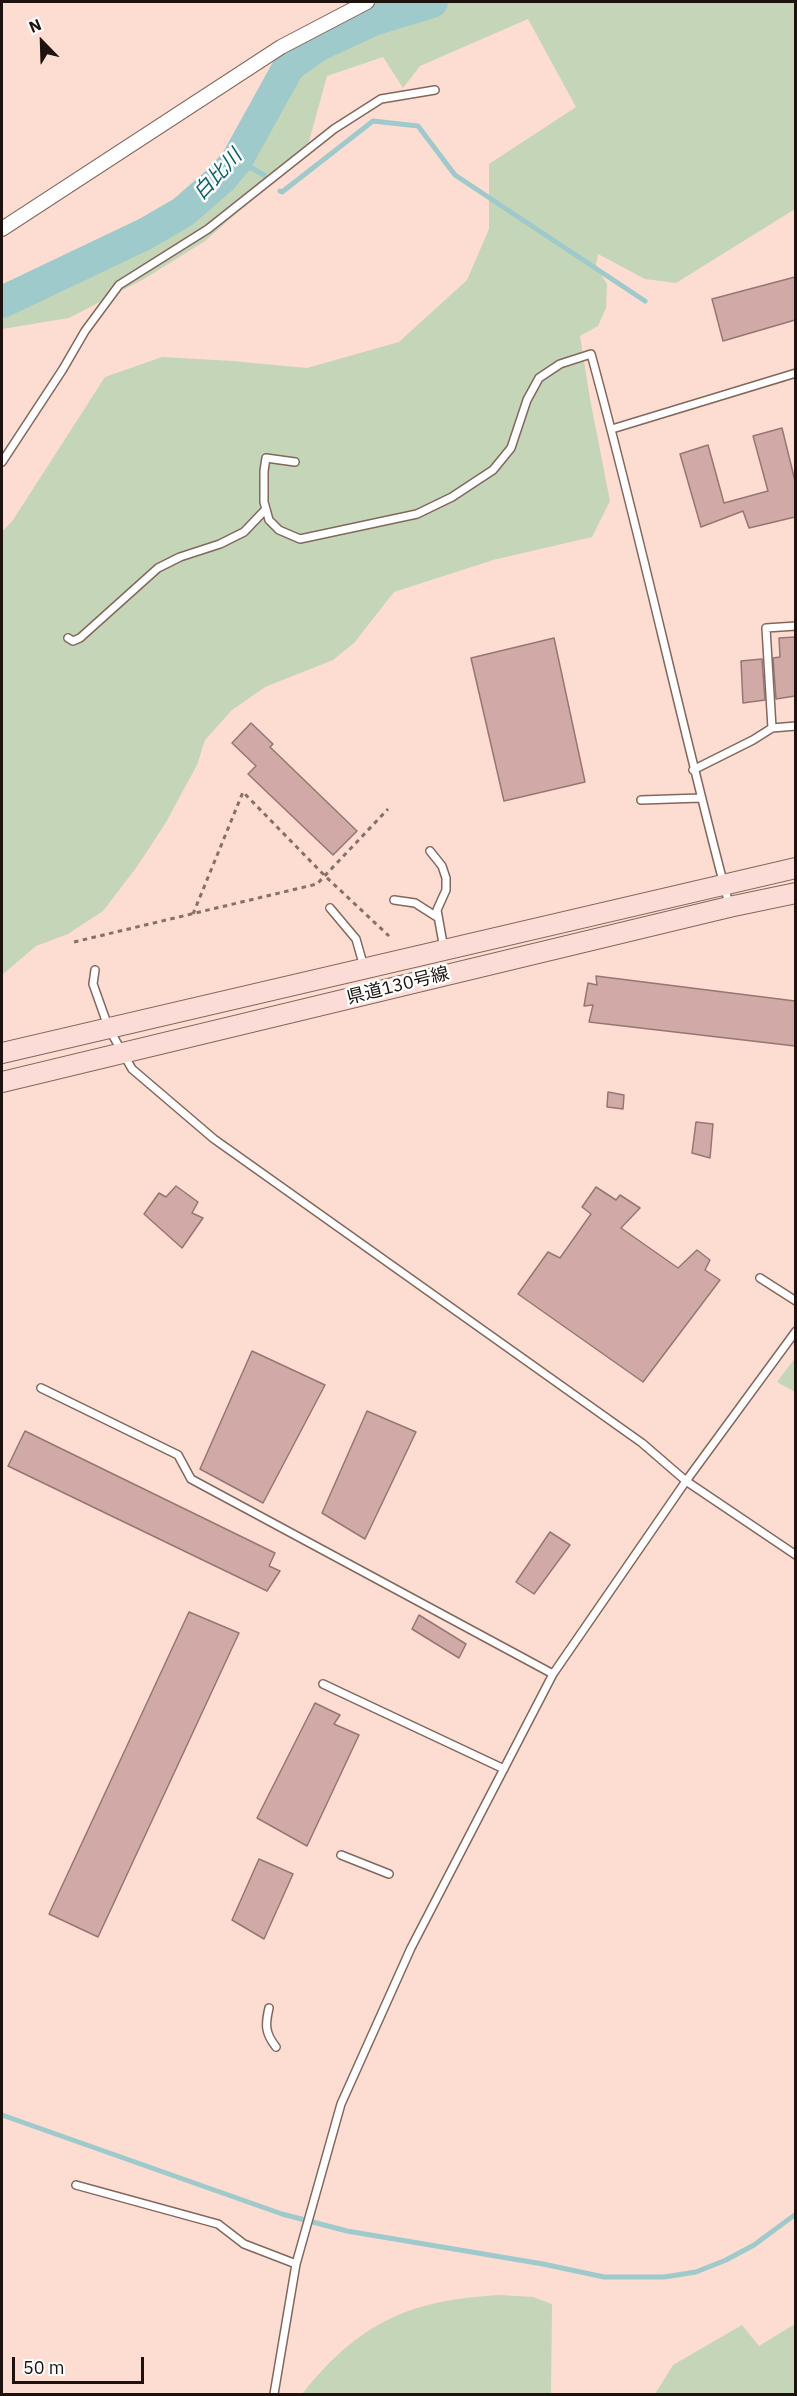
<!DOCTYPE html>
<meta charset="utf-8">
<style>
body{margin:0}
#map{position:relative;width:797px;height:2396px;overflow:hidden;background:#fdddd1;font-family:"IBM Plex Sans",sans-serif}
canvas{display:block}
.frame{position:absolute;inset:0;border:3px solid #1d120e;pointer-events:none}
.north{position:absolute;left:12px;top:12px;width:60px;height:60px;-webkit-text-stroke:4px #fff;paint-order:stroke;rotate:337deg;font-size:16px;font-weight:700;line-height:24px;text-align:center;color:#1d120e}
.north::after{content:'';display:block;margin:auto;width:21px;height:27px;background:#1d120e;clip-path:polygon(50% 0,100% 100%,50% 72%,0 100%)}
.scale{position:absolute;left:12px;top:2357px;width:132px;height:27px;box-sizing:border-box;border:3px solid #1d120e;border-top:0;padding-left:8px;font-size:18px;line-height:21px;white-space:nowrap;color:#1d120e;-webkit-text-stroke:4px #fff;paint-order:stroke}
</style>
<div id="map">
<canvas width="797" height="2396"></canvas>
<div class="frame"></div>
<div class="north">N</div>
<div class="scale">50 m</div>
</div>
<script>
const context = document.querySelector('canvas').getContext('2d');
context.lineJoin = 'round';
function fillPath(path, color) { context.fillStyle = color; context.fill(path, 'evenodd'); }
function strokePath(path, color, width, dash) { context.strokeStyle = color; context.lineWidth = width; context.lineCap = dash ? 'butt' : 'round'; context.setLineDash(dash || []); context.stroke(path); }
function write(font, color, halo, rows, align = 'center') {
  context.font = font + ' "IBM Plex Sans","Noto Sans JP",sans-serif'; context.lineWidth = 5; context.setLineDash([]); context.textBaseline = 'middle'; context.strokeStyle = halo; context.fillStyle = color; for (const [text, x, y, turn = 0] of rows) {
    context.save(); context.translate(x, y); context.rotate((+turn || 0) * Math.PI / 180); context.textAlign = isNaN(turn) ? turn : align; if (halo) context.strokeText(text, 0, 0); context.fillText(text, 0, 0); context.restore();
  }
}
fillPath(new Path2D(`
 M398,2H795V209L676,283L645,279L598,254L596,266L607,284L606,308L598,326L580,336L590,399L610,501L592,537L493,560L394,592L354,643L333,660L265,687L232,710L205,740L197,765L165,824L136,868L103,911L68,934L36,946L2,975V532L13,520L105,377L162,357L232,361L307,368L399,342L467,280L489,229V164L576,107L528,19L420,66L403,88L383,57L327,76L308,145L265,188L205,241L144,279L69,318L2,329V318L129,252L211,207L248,169L288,60L324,34Z
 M795,1358V1392L777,1382Z
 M500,2295L533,2297L552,2304L551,2394H302C360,2322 409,2300 500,2295Z
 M795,2324V2394H655L673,2365L742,2325L759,2346Z`), '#c5d5b8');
strokePath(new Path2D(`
 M237,160L264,175
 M280,191L282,192L373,121L418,126L455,175L645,301
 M2,2115L282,2214L347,2231L543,2264L604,2277H664L696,2272L726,2260L754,2245L796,2214`), '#9ecacc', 5);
strokePath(new Path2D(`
 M2,302L145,234L183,212L222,178L237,160L289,66L317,46L373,20L432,2`), '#9ecacc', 32);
const building = new Path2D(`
 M795,277V320L723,341L712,299Z
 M782,428L795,481V517L749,528L743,511L701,527L680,454L708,445L724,503L768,491L753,436Z
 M795,637V696L776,699L773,658L780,657L779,638Z
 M554,638L585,782L504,801L471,658Z
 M762,659L765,700L743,703L741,661Z
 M251,723L273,744L270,747L357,831L333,855L248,774L256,766L232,743Z
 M596,976L795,1001V1046L589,1022L593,1005L584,1006L588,983L597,985Z
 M608,1092L624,1095L623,1109L607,1107Z
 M696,1122L713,1124L710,1158L692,1153Z
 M176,1186L198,1202L192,1213L203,1218L182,1248L144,1214L159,1193L166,1197Z
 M596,1187L616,1200L620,1195L640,1208L621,1228L678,1268L697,1250L710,1260L705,1270L720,1280L643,1382L518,1294L548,1252L560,1258L591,1214L582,1207Z
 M252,1351L325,1385L263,1503L200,1469Z
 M367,1411L416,1432L365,1539L322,1513Z
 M25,1431L275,1553L269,1566L280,1571L267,1591L8,1466Z
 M550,1532L570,1545L534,1594L516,1582Z
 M189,1612L239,1633L98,1937L49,1914Z
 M419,1615L466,1644L459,1658L412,1629Z
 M315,1703L340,1715L334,1724L359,1735L307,1846L257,1818Z
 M259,1859L293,1874L264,1939L232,1920Z`);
fillPath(building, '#d1aaa7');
strokePath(building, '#957674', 1.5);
const service = new Path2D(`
 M612,429L796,373
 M2,462L63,369L85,331L119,285L208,229L334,129L381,99L435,90
 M295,462L266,458L264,471V502L269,520L279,530L300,539L417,514L452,497L493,470L511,448L527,400L539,378L560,364L591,354C641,536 680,721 729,904
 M68,638L73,641L80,638L158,568L180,557L220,544L244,532L266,509
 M772,728L766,628L796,626
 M693,770L753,740L772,728L796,726
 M641,800L700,798
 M430,851L442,866L446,878V890L437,910L444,949
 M394,900L415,903L437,917
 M330,908L356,939L364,967
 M95,970L93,984L109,1029L132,1069L214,1139L642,1443L686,1481L796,1555
 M760,1278L796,1301
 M41,1388L178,1455L191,1479L553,1674
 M323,1684L504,1769
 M341,1855L389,1874
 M269,2008C265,2025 265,2033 276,2047
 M76,2185L218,2224L244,2244L296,2264
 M274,2394L296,2264L341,2104L411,1948L553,1674L686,1481L796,1331`);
const minor = new Path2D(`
 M2,229L281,47L367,2`);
const secondary = new Path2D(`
 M2,1053L796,868
 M2,1082L729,907L796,893`);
strokePath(service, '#82675c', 10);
strokePath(minor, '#82675c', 16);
strokePath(secondary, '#82675c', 22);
strokePath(new Path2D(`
 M193,914L243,792L325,876L389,936
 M74,942L317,884L388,809`), '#867169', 3, [4.5, 4.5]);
strokePath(service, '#fff', 7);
strokePath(minor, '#fff', 14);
strokePath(secondary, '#fcdcd6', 20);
write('18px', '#1d120e', '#fff', [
 ["県道130号線",398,986,-14]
]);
write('italic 20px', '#066368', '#fff', [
 ["白比川",218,175,-47]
]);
</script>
